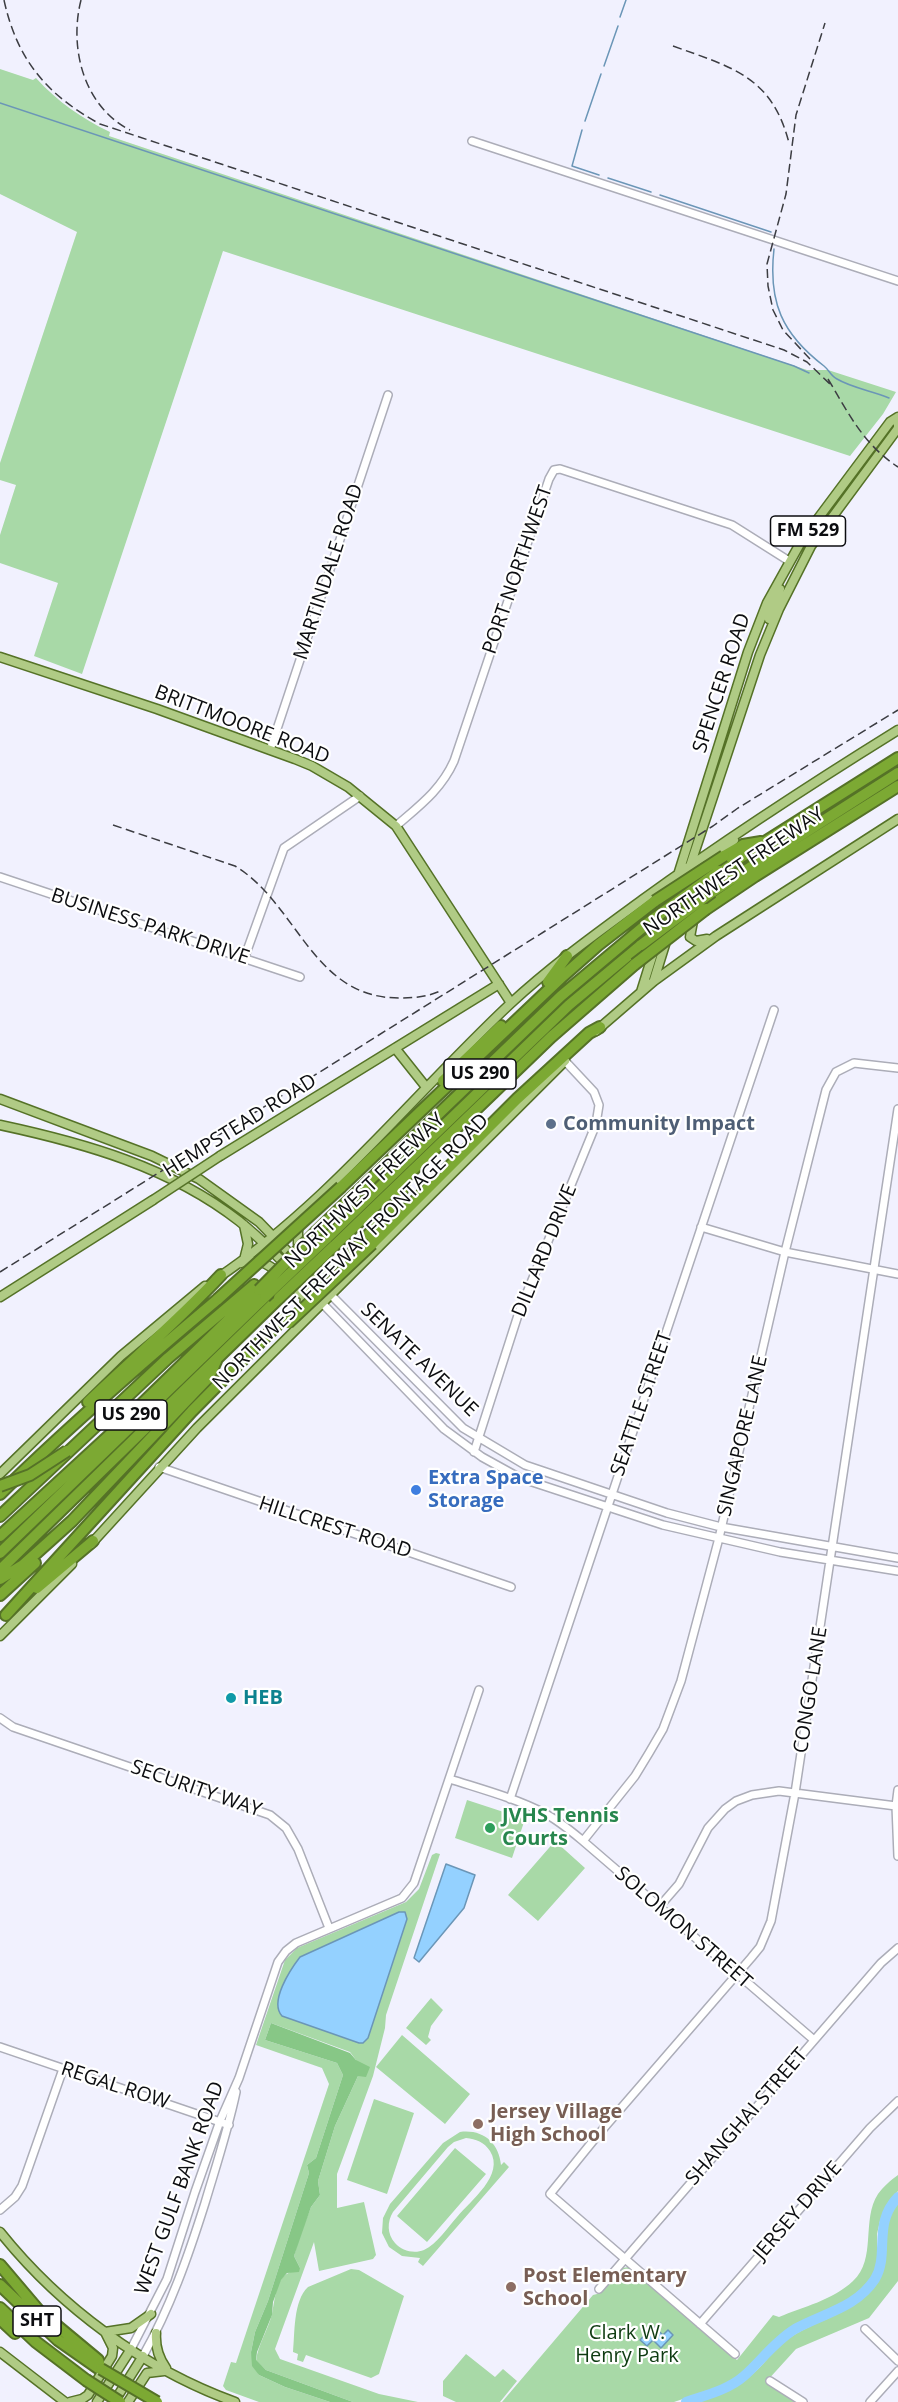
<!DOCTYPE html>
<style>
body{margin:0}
canvas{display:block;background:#f1f1fe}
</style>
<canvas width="898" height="2402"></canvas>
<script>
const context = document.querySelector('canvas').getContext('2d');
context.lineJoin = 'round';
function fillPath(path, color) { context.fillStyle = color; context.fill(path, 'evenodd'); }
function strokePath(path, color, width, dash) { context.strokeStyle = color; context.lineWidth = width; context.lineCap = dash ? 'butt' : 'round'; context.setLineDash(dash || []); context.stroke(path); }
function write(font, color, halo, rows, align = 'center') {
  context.font = font + ' "Open Sans",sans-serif'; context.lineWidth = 4.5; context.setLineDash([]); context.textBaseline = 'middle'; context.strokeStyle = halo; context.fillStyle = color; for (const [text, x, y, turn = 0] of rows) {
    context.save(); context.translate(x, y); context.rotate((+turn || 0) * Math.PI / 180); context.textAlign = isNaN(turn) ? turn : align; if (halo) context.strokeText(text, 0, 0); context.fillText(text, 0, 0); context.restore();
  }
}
fillPath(new Path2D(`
 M0,69L33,80L36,78C58,102 81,118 110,132L109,136L807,370H828L896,392L883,414L850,456L223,251L82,674L34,656L58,583L0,563V535L16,485L0,480V463L77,232L0,194Z
 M467,1800L525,1819L512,1858L455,1838Z
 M555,1841L585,1868L538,1921L508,1895Z
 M436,1853L440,1854L386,2015L385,2028L373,2076L337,2174V2208L364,2202L376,2255L373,2259L319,2271L314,2242L275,2349L280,2359L379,2394L418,2402H353L266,2370L256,2361C258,2344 268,2330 272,2314C274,2303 275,2292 280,2281C284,2274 292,2271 300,2268L294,2256L299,2238L311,2207L320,2195L318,2181L335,2126L358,2076L356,2060L350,2052L271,2023L265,2040L337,2063L343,2075L316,2158L307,2165L309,2173L268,2301L255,2332L251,2352L259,2375L285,2387L330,2402H259L226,2390L223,2386L231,2362L236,2363L329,2084L322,2068L256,2045L285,1960L297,1948L406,1902L419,1889L432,1855Z
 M431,1998L443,2010L431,2026L428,2037L431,2040L426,2045L406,2028Z
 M402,2035L470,2094L445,2124L376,2067Z
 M374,2099L414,2113L387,2194L347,2180Z
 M460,2132C483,2129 499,2143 501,2165L504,2162L509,2167L423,2266L418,2262L420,2258L402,2256L389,2247L382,2233L383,2218L390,2204L443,2143ZM466,2138C476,2139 484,2142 490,2151C505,2175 471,2200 457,2217C448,2227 437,2244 424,2250C414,2254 402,2251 395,2243C387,2234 387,2222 393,2212L448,2147L454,2142Z
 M455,2148L486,2174L427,2242L397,2216Z
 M898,2175V2191L887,2204L880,2221L877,2234V2261L874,2273L864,2288L854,2297L784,2332L773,2341L739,2377L724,2385L674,2402H502L593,2295L601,2293L622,2268L629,2267L737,2360L773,2315L779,2317C803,2307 833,2300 853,2281C877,2259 861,2220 878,2194C883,2187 891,2180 898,2175Z
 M898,2203V2281L869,2318L796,2349L766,2382L797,2402H695C719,2395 738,2388 756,2371C766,2362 774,2349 785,2341C816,2318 859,2315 879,2277C890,2256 879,2227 898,2203Z
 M351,2269L359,2270L404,2296L379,2374L371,2378L306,2355L303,2362L297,2360L298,2354L293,2352C295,2333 293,2301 308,2287Z
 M466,2354L495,2377L503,2369L517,2381L500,2402H456L443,2396V2381Z`), '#a8d9a7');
fillPath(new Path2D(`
 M271,2023L350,2053L356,2060L370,2067L366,2077L358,2076L335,2126L318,2181L320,2195L311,2207L294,2256L300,2268L299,2272L287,2273L281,2280L273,2302L272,2315L257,2352L256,2360L266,2370L353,2402H330L285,2387L259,2375L252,2366L251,2352L255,2332L268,2301L309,2173L307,2165L316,2158L343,2075L337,2063L265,2040Z`), '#87c786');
const water = new Path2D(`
 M446,1864L475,1875L464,1908L419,1962L414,1958Z
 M399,1912H405L407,1919L368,2038L363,2043H359L282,2016C269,2002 290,1970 300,1957Z
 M653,2326L663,2335L668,2330L673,2335L661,2348L653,2340L647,2346L640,2340Z`);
fillPath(water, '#94d1ff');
strokePath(water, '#6b96b7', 1.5);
strokePath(new Path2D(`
 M620,17L626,0
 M604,66L618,26
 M0,103L794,366L809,373
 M585,121L601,74
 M582,130L572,166L599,175
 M608,178L651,192
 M660,195L771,232
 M774,249C768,302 782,334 824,366C829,370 831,376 837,379C852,388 873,391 889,398`), '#6b96b7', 1.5);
strokePath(new Path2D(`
 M686,2402C706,2395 728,2390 744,2376C761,2361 775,2341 795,2329C824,2313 856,2308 875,2279C890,2254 872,2224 898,2197`), '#94d1ff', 10);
const minor = new Path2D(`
 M472,141L898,281
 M270,750L388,395
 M396,826C419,806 441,790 454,761L549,479L554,470L560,469L732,525L789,561
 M0,877L300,977
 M244,959L284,848L360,796
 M701,1227L785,1252L898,1274
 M331,1295L463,1428L525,1465L667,1513L721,1527L898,1558
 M322,1303L444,1429L482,1457L520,1478L663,1525L780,1552L898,1571
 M474,1452L519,1312L596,1124L599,1105L594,1092L565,1061
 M159,1467L511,1587
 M0,1718L13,1727L270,1815L286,1828L298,1849L329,1928
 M450,1779C481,1789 515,1798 544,1813C558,1820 571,1831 583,1841L814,2040
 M898,1790L896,1806L898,1856
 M510,1799L774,1010
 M583,1841L635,1776L649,1753L663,1729L681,1681L719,1538L785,1252L826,1090L836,1072L854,1063L898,1068
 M659,1907L679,1884L708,1828L725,1809L736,1801L752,1795L779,1791L896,1806
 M0,2047L229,2125
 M0,2210L15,2197L22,2186L63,2069
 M599,2289L881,1963L898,1948
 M700,2324L870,2128L898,2101
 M865,2329L898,2361
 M131,2349L167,2279L195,2192L220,2121L239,2078L278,1962L286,1951L296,1943L402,1898L414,1883L479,1690
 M735,2354L550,2194L597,2136L751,1958L760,1947L771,1921L795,1793L898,1109
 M143,2356C170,2308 188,2257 205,2203C216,2166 228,2130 236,2092
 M770,2381L803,2402
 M870,2402L898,2371`);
const major = new Path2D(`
 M769,619L780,589
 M0,657L157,709L295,759L312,766L348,787L396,826L511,1003
 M708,863L734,840
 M690,866L760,655L779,609L811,546L898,428V417
 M678,875L748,652L767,603L802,540L890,422L898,417
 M694,916L690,937L696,941L707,939
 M672,923L686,878
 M659,932L674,887
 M654,980L667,938
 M641,992L655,947
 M596,1031L654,981L716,936L898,819
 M395,1048L426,1087
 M0,1099L152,1156L199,1179L259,1222L327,1292
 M0,1125C84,1143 170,1167 239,1221C269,1245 294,1274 320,1301
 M220,1156L499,984
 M244,1225L248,1244L245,1256
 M298,1225V1244C311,1258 324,1276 344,1271
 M241,1263C256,1257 267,1263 280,1274
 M216,1279C327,1205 414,1094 510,1004C551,966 597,933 642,900C725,840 811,784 898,730
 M289,1283L305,1297L304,1311
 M0,1297L153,1200
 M0,1474L121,1356L205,1286
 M91,1544L197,1428L565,1061
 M0,1636L72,1564
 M0,2232C60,2307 144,2369 235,2402
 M156,2333C155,2347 158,2357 166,2368
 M0,2352L65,2402
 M70,2402L82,2399L88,2395L112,2356L113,2348L105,2332L131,2328L151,2314
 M97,2402L131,2349
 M114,2402L143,2356
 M128,2402L147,2373L164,2371`);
const highway = new Path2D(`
 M724,856L743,845L761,842
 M719,871L898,758
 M712,892L898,773
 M706,909L755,876L898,786
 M548,982L567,956
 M443,1081L501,1026
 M341,1187L563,976L598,945L655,901
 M317,1231L561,996L648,923
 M326,1239L569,1005L641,945
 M372,1244L517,1099L589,1033L600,1027
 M333,1247L551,1037L635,964
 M345,1260L398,1203L405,1180
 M88,1402C132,1360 179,1320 221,1275
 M0,1494C70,1425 143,1362 218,1299
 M0,1516L168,1358L254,1285
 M0,1536L111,1434L259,1290
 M0,1553L265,1297
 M0,1570L279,1298
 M0,1579L23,1565L72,1521L209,1377L216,1361
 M37,1588L93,1541
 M0,1595L35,1563
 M6,1615L192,1411L284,1318
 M0,2265L39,2311L98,2360L101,2369
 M0,2285L58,2340L98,2368
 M0,2308L36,2342L86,2380
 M0,2319L15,2333`);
strokePath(minor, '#acadb8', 10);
strokePath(major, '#557227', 11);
strokePath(highway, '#557227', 14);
strokePath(minor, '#fff', 7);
strokePath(major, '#b0cb85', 8);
strokePath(highway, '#7ca933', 10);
strokePath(new Path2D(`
 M4,0C17,60 47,95 100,124L784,350L807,362L832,386
 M81,0C69,47 83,106 130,130
 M673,46C731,67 772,76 789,143
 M810,359L783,330L773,310L768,286L767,264L786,194L796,115L825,23
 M828,379C849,414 863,444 898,467
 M113,825L235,866C298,904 312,998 399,998C413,998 427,997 440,991
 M0,1272L713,826L738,808L898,710`), '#3c3d42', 1.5, [9, 4.5]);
const majorBridge = new Path2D(`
 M153,1200L220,1156`);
const highwayBridge = new Path2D(`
 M655,901L724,856
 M648,923L719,871
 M641,945L712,892
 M635,964L706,909
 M259,1290L317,1231
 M265,1297L326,1239
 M279,1298L333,1247
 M218,1299L341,1187
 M288,1323L372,1244
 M0,1486L30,1475L67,1451
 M101,2369L157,2402
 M86,2380L120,2402`);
strokePath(majorBridge, '#557227', 11, []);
strokePath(highwayBridge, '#557227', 14, []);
strokePath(majorBridge, '#b0cb85', 8);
strokePath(highwayBridge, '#7ca933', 10);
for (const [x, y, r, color] of [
 [551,1124,6,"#5c6f8a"],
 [416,1490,6,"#3f7fe0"],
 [231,1698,6,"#0f9aa8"],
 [490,1828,6,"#2e9e5b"],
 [478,2124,6,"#8d6e63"],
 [511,2287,6,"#8d6e63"]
]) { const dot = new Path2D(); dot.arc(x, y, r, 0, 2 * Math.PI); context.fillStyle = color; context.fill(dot); strokePath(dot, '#fff', 2); }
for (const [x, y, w] of [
 [808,531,75],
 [480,1074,72],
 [131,1415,72],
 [37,2321,48]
]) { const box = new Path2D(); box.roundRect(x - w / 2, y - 15, w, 30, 4.5); context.fillStyle = '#fff'; context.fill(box); strokePath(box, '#0c0d10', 1.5); }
write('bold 18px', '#0c0d10', null, [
 ["FM 529",808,531],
 ["US 290",480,1074],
 ["US 290",131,1415],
 ["SHT",37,2321]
]);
write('20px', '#0c0d10', '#fff', [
 ["PORT NORTHWEST",518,570,-71],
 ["MARTINDALE ROAD",329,572,-72],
 ["SPENCER ROAD",722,683,-72],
 ["BRITTMOORE ROAD",242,725,21],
 ["NORTHWEST FREEWAY",734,872,-34],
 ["BUSINESS PARK DRIVE",150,927,18],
 ["HEMPSTEAD ROAD",240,1126,-32],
 ["NORTHWEST FREEWAY",365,1191,-44],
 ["DILLARD DRIVE",545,1251,-68],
 ["NORTHWEST FREEWAY FRONTAGE ROAD",351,1252,-45],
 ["SENATE AVENUE",419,1360,44],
 ["SEATTLE STREET",642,1404,-71],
 ["SINGAPORE LANE",743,1436,-77],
 ["HILLCREST ROAD",335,1528,18],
 ["CONGO LANE",811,1690,-81],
 ["SECURITY WAY",196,1789,19],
 ["SOLOMON STREET",683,1928,41],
 ["REGAL ROW",115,2086,18],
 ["SHANGHAI STREET",747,2117,-49],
 ["WEST GULF BANK ROAD",180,2188,-70],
 ["JERSEY DRIVE",798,2211,-49]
]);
write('bold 20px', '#4e5e75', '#fff', [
 ["Community Impact",563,1124]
], 'left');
write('bold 20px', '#366cbe', '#fff', [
 ["Extra Space",428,1478],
 ["Storage",428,1501]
], 'left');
write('bold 20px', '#0d838f', '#fff', [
 ["HEB",243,1698]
], 'left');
write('bold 20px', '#27864d', '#fff', [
 ["JVHS Tennis",502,1816],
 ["Courts",502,1839]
], 'left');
write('bold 20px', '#785e54', '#fff', [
 ["Jersey Village",490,2112],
 ["High School",490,2135],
 ["Post Elementary",523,2276],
 ["School",523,2299]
], 'left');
write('20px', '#0e3b11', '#fff', [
 ["Clark W.",627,2333],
 ["Henry Park",627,2356]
]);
</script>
